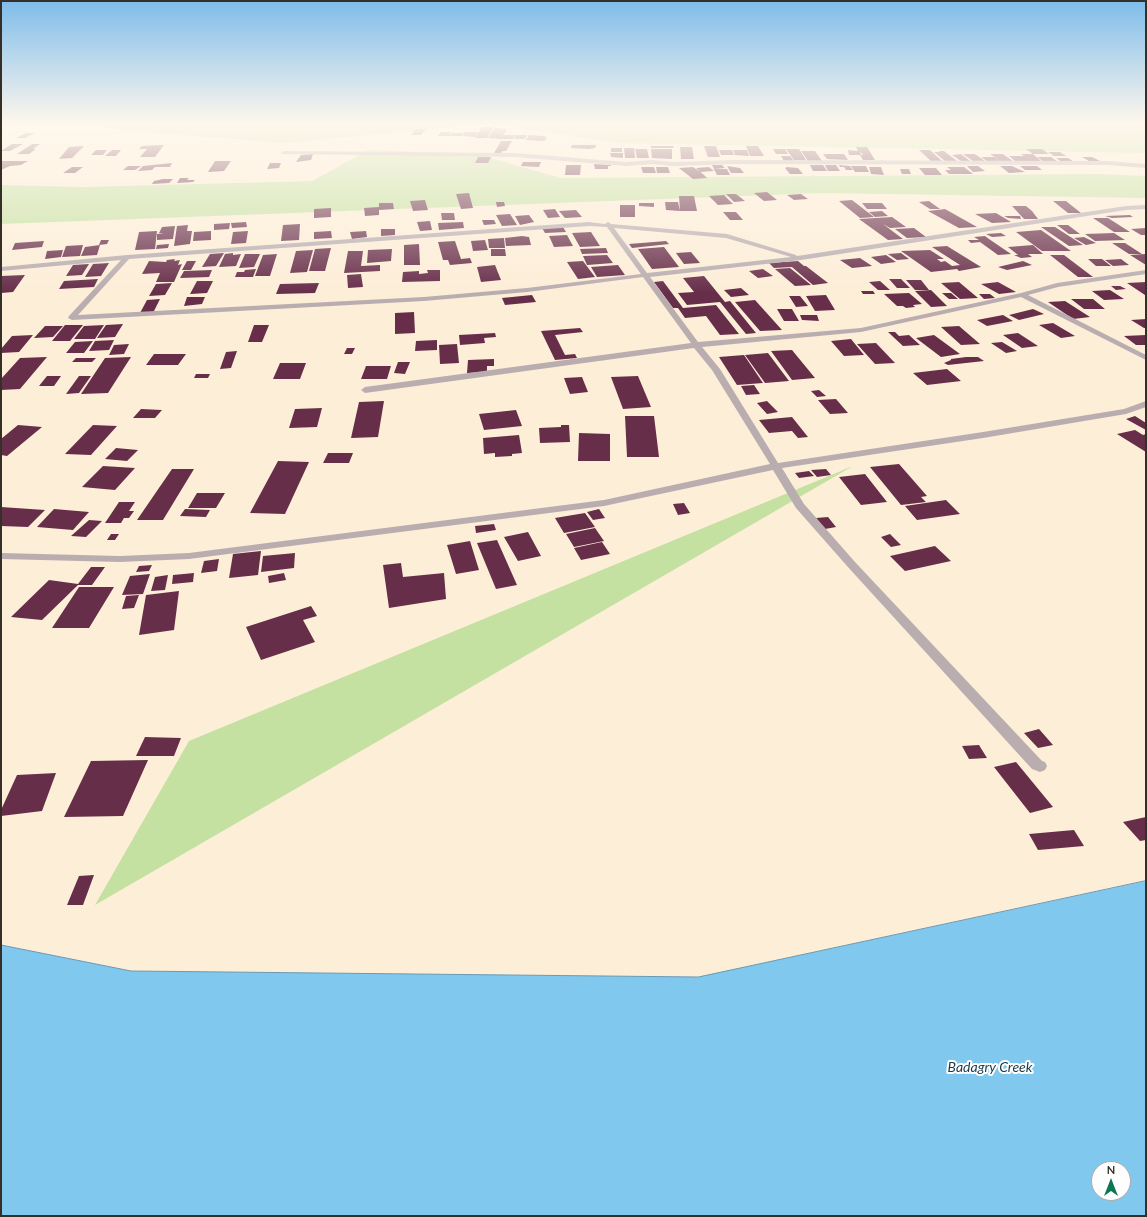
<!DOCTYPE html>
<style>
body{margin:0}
#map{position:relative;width:1147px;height:1217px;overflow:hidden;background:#fdeed8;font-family:Lato,sans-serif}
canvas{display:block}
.frame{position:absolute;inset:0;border:2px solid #352f27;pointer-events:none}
.north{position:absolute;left:1091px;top:1161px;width:40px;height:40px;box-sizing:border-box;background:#fefefe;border:1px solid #aeaba8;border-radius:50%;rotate:0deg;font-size:11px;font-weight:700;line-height:16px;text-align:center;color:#352f27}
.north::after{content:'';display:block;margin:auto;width:14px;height:18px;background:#0a7852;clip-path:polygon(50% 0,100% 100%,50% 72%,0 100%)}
</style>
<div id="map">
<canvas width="1147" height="1217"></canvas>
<div class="frame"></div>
<div class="north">N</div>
</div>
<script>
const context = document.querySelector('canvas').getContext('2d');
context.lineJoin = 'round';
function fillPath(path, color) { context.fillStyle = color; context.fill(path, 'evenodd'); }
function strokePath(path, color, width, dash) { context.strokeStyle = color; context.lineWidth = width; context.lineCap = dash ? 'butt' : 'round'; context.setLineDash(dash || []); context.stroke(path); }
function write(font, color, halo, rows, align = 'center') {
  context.font = font + ' Lato,sans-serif'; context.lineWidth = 4; context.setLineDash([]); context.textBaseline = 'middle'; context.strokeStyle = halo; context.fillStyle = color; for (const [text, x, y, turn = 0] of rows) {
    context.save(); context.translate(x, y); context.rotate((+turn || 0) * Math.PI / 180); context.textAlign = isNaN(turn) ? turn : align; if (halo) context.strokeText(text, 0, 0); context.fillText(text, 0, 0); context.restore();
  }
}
fillPath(new Path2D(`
 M82,123H1146V153L618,143L492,124L283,143L119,130Z
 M368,150L477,154L561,178L1100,174L1146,176V198L822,193L1,224V185L83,187L312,181Z
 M853,466L95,905L189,741Z`), '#c4e1a1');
const water = new Path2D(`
 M1146,881V1216H1V945L131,971L698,977ZM1099,1169H1123V1193H1099Z`);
fillPath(water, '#80c8ee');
strokePath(water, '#6a9ab2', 1);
fillPath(new Path2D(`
 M482,127H494L487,138H475Z
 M495,128L507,129L501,139L488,138Z
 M416,129H426L421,135H411Z
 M441,132H451L449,136H438Z
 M465,132H478L475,137L463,136Z
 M26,133H35L25,138H16Z
 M452,133H464L462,136H449Z
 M503,135H515L513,139H501Z
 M516,135H527L525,139H514Z
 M529,135L545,136V137H547L546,140L543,141L526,140Z
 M501,141H512L506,151H502L501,154L494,153Z
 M12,144H23L10,151H1Z
 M32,144H40L33,149H36L29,154H17Z
 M164,145L155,157H140L147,149H139L142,146Z
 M572,145H596L595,148L589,149L571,148Z
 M84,146L72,158L59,159L69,147Z
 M651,146H673L674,148H651Z
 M704,146H716L720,157H708Z
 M746,146H758L764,156H750Z
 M680,147H692L694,159H681Z
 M856,147H867L875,160H863L860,155H863L860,151L861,155H849L848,150L858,151Z
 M611,148H622V152H611Z
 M624,148H634L635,158H625Z
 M635,149H647L649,158H637Z
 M651,149H672V159L652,158Z
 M773,149H785L788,154H776Z
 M786,149H799L806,160H794Z
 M1026,149H1042L1049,154H1033Z
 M96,150H107L103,155H91Z
 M112,150H121L116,156H105Z
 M719,150H732L734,155H721Z
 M733,150H747L749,156L735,155Z
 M919,150H930L943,162H932Z
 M801,151H815L822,161H808Z
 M939,151H944L957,161H945L934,152H940Z
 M1048,152H1060L1066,156H1054Z
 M610,153H623V158L611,157Z
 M313,154L311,160L296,162L301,155Z
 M823,154H844L848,160L827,159Z
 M961,154L970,161H961L952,155Z
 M963,154H975L985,161H973Z
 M990,154H1003L1014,162H1002Z
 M1021,154H1033L1042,162H1016L1009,156H1024Z
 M781,156H790L794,161H784Z
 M478,157H491L488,163H475Z
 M981,157H994L1000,161H987Z
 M1037,157H1051L1058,162H1044Z
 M1082,157H1092L1100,161H1089Z
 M1056,158H1068L1076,163H1063Z
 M1,161H28L21,165L10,166L1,170Z
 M215,161H231L224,171L208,172Z
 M523,162H541L539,167L521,166Z
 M172,163L170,167H155L152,170L138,171L143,166Z
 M270,163H281L279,168L267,169Z
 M594,164L611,165V166H608V169H595Z
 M566,165H581L580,175H565Z
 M712,165H722L725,168L714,169Z
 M810,165H823L827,171H813Z
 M825,165H836L840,171H828Z
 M839,165L850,166L853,170H846L844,167H840Z
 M128,166H141L135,170H123Z
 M727,166L740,168L744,173H731Z
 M851,166H866L869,172H855Z
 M967,166H978L985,171L973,172Z
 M1000,166H1012L1025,172L1009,173Z
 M1020,166H1037L1042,170H1025Z
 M72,167H83L75,173H63Z
 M641,167H654L656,173H643Z
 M656,167H668L670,173H657Z
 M693,167L703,174L707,178L693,179L679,168Z
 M709,167L714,171L700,172L696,168Z
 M787,167L798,168L803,174H790L785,168Z
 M869,167H881L884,175L871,174Z
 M947,167H964L973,174H949L945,170H951Z
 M919,168H936L942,175H925Z
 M714,169H727L730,175H717Z
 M900,169H909L911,174H902Z
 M180,178H189L187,180H195L193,182L177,183Z
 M163,179H173L169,183L152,184L154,181Z
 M767,192L777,200L764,201L754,193Z
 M469,193L473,208L461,209L456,194Z
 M726,194H736L745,201L734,202Z
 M801,194L808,199L794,200L787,195Z
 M724,195L733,204L718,205L709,196Z
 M679,196H694L697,211H680Z
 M425,200L428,210L413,211L410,201Z
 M852,200L874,217L860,218L839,201Z
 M929,201L940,209H930L919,202Z
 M1053,201H1066L1081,213H1068Z
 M496,202H504L505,206L497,207Z
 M665,202H678L680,211L666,210Z
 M379,203H393L394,209L379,210V215L365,216L364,208L379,207Z
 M639,203H654V207L639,206Z
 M862,203H882L887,209H867Z
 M620,205H635V217H620Z
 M1012,206H1026L1032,211L1038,219H1024Z
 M331,208V217L314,218V209Z
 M555,209L560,217L548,218L543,210Z
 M945,209L977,227L959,228L928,211Z
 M576,210L582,217L565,218L559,211Z
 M882,211L888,216L875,217L869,212Z
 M723,212H736L743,220H730Z
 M441,213H454L455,220H442Z
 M996,213L1011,222L992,223L975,214Z
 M510,214L517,225L502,226L496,215Z
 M529,215L534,222L520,225L515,216Z
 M1130,215L1133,217L1112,218L1105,216Z
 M1004,216H1020L1021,219L1008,218Z
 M892,217L906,227L890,228L883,224L903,239L888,240L859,219Z
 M1093,218H1108L1130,232H1114Z
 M482,220H494L496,224L484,225Z
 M430,221L432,230L420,231L417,222Z
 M246,222L247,227L232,228L231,223Z
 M463,222L464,228L439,230L438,223Z
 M230,223L229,229L214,230V224Z
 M300,224L299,240L281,241L283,225Z
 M188,225L187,231H192L190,244L174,246L177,226Z
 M1057,225H1068L1080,234H1069Z
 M175,226L173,239L157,240V234L164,233H159L162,227Z
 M563,227L566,232L545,233L542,228Z
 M1041,227H1055L1083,245L1069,246Z
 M914,228L926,237L907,238L895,229Z
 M1146,228V235H1141L1131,229Z
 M381,229H395V235L381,236Z
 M1041,230L1071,251H1042L1016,232Z
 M157,231L155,249L135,250L139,232Z
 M211,231V240L193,241L194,232Z
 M248,231L246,243L231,244L233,232Z
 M331,231L332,238L314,239V232Z
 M366,231L367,237L352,239L350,232Z
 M591,232L600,246L580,247L572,233Z
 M1001,233L1006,236L992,237L986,234Z
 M1114,233L1125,240L1095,241L1085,234Z
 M567,235L573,246L554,247L549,236Z
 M522,236L529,237L531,245L506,246L505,238Z
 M985,236L989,239L982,240L989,239L1011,254L998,255L980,242L971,243L968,240H979L974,237Z
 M1084,237L1096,243L1086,245L1074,238Z
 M504,238L505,248H489L488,239Z
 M101,240H109L107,244L99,245Z
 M485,240L488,250L473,251L471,241Z
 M44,241L42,247L12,250L15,243Z
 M455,241L461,259L470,258L472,263L450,265L448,260H443L438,242Z
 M666,241L669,244L632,248L629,244Z
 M1112,243H1125L1142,254H1129Z
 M169,244L168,248L156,249L157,245Z
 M419,244L420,265H404V245Z
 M83,245L80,256L62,257L66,246Z
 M100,245L97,255L81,256L85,247Z
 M1033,245L1043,254H1028L1032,257L1021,258L1014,255H1018L1008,247Z
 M947,246L981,267L959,271L957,269L931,272L901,251L930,250L944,259H937L941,262L945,261L952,266L960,265L932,247Z
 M664,247L679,267L652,269L638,249Z
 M331,248L325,271H309L315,249Z
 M606,248L608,253L582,254L580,249Z
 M392,249L391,261L367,263L368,250Z
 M491,249H505L506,256H491Z
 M63,250L61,257L45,259L47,251Z
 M313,250L307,272L290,273L296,251Z
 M348,251H363L361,266L380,265V271L344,273Z
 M691,252L700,263L684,264L676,253Z
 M224,253L216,266L202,267L210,254Z
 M233,253V255L241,254L236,266L219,267L225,254Z
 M901,253L909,259L897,260L888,254Z
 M245,254H260L254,267L239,268Z
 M277,254L270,276H255L263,255Z
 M1145,254L1146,265L1130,255Z
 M607,255L613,263L587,265L583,256Z
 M886,255L896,262L881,264L871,257Z
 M1050,255H1064L1093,277H1078Z
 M860,258L872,266L852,268L840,260Z
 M175,259L174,261L180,260L178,265L182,264L174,282H156L160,273L142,274L149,261L166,262L167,260Z
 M1088,259H1102L1111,266H1096Z
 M1121,259L1129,265L1113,266L1105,260Z
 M187,261H196L191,270H182Z
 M583,261L595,277L578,279L567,262Z
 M798,261L804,266H806L828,283L813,285L792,267L774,268L769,263Z
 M1023,261L1032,265L1007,270L998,267Z
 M109,263L101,276L85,277L93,264Z
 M89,264L82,275L66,276L73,265Z
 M495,265L501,280L481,282L477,267Z
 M618,265L625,275L597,277L591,267Z
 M790,268L811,285L795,286L775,269Z
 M256,269L253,277H235L237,272H244L245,270Z
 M763,269L773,276L758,278L749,271Z
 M212,270L209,277L180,278L184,271Z
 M427,270H440V281L402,282L403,272L419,271V274L428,273Z
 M361,274L363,287L348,288L347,275Z
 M25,275L13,292L1,293V276Z
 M704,276L725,302L730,301L756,333L746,334L720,302L687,305L678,293L694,292L683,278Z
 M98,279L94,287L59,289L64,281Z
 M889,279H901L910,288H897Z
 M906,280H921L929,290H915Z
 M197,281H213L207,293L190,294Z
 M663,281L683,308L716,305L739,334L720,335L706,316L685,318L678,308H673L654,282Z
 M880,281L890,290H878L869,282Z
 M959,282L978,298L960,299L941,283Z
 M998,282L1016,292L999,294L981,284Z
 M1146,282L1145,295L1127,283Z
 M172,283L165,295L149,296L156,284Z
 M319,283L315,293L276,294L280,284Z
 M1111,286H1120L1126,289L1116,290Z
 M741,288L749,295L731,297L724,290Z
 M931,290L947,306L931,307L915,291Z
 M1110,290L1124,299L1104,300L1092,291Z
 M861,291H873L875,294H863Z
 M909,293L922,304L913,305L915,307L906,308L903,306H897L884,294Z
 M942,293H951L958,299H949Z
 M979,294H990L995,298L984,299Z
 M532,295L536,302L505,305L502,298Z
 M826,295L835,310L815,311L806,296Z
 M789,296H800L808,306L796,307Z
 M187,297H205L202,304L184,306Z
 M160,299L153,313H140L147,300Z
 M1071,299H1093L1105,309H1084Z
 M755,300L782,330L760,331L735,302Z
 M1065,301L1090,317L1073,319L1048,302Z
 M777,309H792L799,321H784Z
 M1033,309L1044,314L1019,320L1009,315Z
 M414,312L415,333L395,334V313Z
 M800,315H817L819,321L802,320Z
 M1003,315L1013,321L987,326L977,320Z
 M1146,319V328H1144L1131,320Z
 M1053,323L1075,336L1061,338L1039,325Z
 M123,324L115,337L97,338L106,325Z
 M65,325H83L70,341H52Z
 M104,325L95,339H74L84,326Z
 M254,325H269L262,342H248Z
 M45,326H63L53,337L34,338Z
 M959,326L980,344L961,345L941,327Z
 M580,328L583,332L555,335L565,355L575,354L577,358L555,360L541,331Z
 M888,332H895L899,336L909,335L920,345L903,346Z
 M495,333L496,337L484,338L485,343L460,345L459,335Z
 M1018,333L1038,346L1022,348L1003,335Z
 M33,335L19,352L1,353V349L12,336Z
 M934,335L960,354L941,357L916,338Z
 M1146,335V345H1136L1124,336Z
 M851,339L864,355L844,356L831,341Z
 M114,340L109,350L89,351L95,341Z
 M437,340V350L415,351L416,341Z
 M93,341L84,353H66L75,342Z
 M1002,342L1017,351L1006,353L991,343Z
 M876,343L895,363L875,364L857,344Z
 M129,344L124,354L109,355L114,345Z
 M457,344L459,363L440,364L439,345Z
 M347,348H355L352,354H344Z
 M792,350L815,378L792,380L771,351Z
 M237,351L231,368L220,369L226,352Z
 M768,353L789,381L765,383L745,355Z
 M154,354H186L178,365H146Z
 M744,355L763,383L737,385L719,357Z
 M47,357L20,389L1,390V379L20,358Z
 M131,357L108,393L81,394L105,358Z
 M966,357H978L984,361L948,365L944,363L951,360V359Z
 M76,358H96L92,362H72Z
 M494,359V366H487V372L467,373L468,360Z
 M398,362H410L405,374L394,373Z
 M280,363H306L300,379H273Z
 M366,366H391L387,379H361Z
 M947,369L961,381L927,385L913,373Z
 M196,374H210L208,378H194Z
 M47,376H61L54,386H39Z
 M79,376H91L79,393L66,394Z
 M638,376L651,407L623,409L611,377Z
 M582,377L588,392L570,394L564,378Z
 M754,385L760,394L746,395L741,386Z
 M819,390L826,396L817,397L811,391Z
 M836,399L848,413L830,414L818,400Z
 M384,401L378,437L351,438L359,402Z
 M767,401L778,412L767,414L757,403Z
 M322,408L317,427L289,428L295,409Z
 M141,409L162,410L155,418H133Z
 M516,410L522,426L484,430L479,414Z
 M625,416H654L659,457H627Z
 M1135,416L1146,423V430L1126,419Z
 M792,417L808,437L798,438L792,431L769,433L759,420Z
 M18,425L42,427L7,456L1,455V439Z
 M93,425L117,426L91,455L65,454Z
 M561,425H569L570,442L540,443L539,428L561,427Z
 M1135,430L1143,435L1146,434V452L1117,434Z
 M579,433L610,434V461H578Z
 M519,435L522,453L512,454V456L495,457V453L484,454L483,438Z
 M116,448L138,450L127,461L105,459Z
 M328,453H353L349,463H323Z
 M278,461L309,462L285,514L250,513Z
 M899,464L927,496L921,497L926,502L901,505L870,467Z
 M103,466L135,468L115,490L82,487Z
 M172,469H194L163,520H137Z
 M826,469L831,475L817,477L811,470Z
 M809,471L814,476L799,478L795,473Z
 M865,474L887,502L861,505L839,477Z
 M197,493H225L216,508H188Z
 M946,500L960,514L917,520L905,506Z
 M119,502H135L129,511H134L129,518H124L121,523H105Z
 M684,503L690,513L678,515L673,504Z
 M1,507L45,510L28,527L1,526Z
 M54,509L89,512L73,530L37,527Z
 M185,509L210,510L206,517L180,516Z
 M599,509L605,518L593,520L587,512Z
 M585,513L595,527L564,533L555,518Z
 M828,517L836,527L825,529L816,518Z
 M89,520L102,521L86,537L71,536Z
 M494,524L496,530L476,533L475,526Z
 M595,528L604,541L574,547L566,534Z
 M528,532L541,556L518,561L504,537Z
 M111,534H119L115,540H107Z
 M890,534L901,545L891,547L881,537Z
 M497,540L517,585L496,589L477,543Z
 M470,541L479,570L456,574L447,545Z
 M602,542L610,554L581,560L574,548Z
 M935,546L951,561L905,571L890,556Z
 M261,551L258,575L229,578L233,554Z
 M295,553L294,568L261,572L263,556Z
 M219,559L217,571L201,573L204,561Z
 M401,563L403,577L444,573L446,599L389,608L383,565Z
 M152,565L149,571L136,572L139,566Z
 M91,567H105L92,585H78L42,620L11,617L49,580L78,584Z
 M194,573L193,582L172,584L173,575Z
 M284,573L286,580L269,583L268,576Z
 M150,574L143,594L122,595L130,576Z
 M168,575L165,590L151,591L155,577Z
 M79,587H114L89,628H52Z
 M179,591L174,630L139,635L146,595Z
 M139,595L134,608L122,609L126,596Z
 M311,606L317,616L303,620L315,642L261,660L246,627Z
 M1039,729L1053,745L1038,748L1024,733Z
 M145,737L181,738L174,756H136Z
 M979,745L987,758L969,759L962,746Z
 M148,760L123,816L64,817L91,761Z
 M1016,762L1053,807L1030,813L994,767Z
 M56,773L42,811L1,816V810L17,775Z
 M1146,817V840L1140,841L1123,822Z
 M1074,830L1084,846L1038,850L1029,834Z
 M94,875L83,905H67L79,876Z`), '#672e4a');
fillPath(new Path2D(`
 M284,151L515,153L626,162L652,160L673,162L733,160L1108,161L1146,164V168L1108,165L733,164L673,166L652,164L626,166L515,157L282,154V152Z
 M1146,205V209L1126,210L801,260L650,277L698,342L861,328L1021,293L1057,283L1146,270V274L1058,287L1028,295L1146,355V360L1021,297L861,332L702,347L720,369L778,463L983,432L1124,409L1146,401V407L1126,414L983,438L782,468L804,504L855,562L1042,761L1045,762L1047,766L1045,770L1040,772L1032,769L847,566L796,508L773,470L604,506L189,559L120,562L1,559V553L120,556L189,553L604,500L770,464L712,370L694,348L365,393L361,390L365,387L691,343L643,277L527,292L424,301L72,320L68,318L69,316L121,260L1,271V267L127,255L589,222L605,224L608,222L611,224L727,234L796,255L797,256L1126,206ZM589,226L607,227L641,274L527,288L424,297L78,315L129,259ZM614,228L726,238L791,257L647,273Z`), '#b9adb0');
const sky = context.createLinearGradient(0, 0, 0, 293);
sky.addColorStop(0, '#7ebcea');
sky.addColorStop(0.42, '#fef7ed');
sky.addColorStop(1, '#fef7ed00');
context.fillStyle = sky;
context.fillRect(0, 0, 1147, 293);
write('italic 14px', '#193a4a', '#fefefe', [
 ["Badagry Creek",990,1067]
]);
</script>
